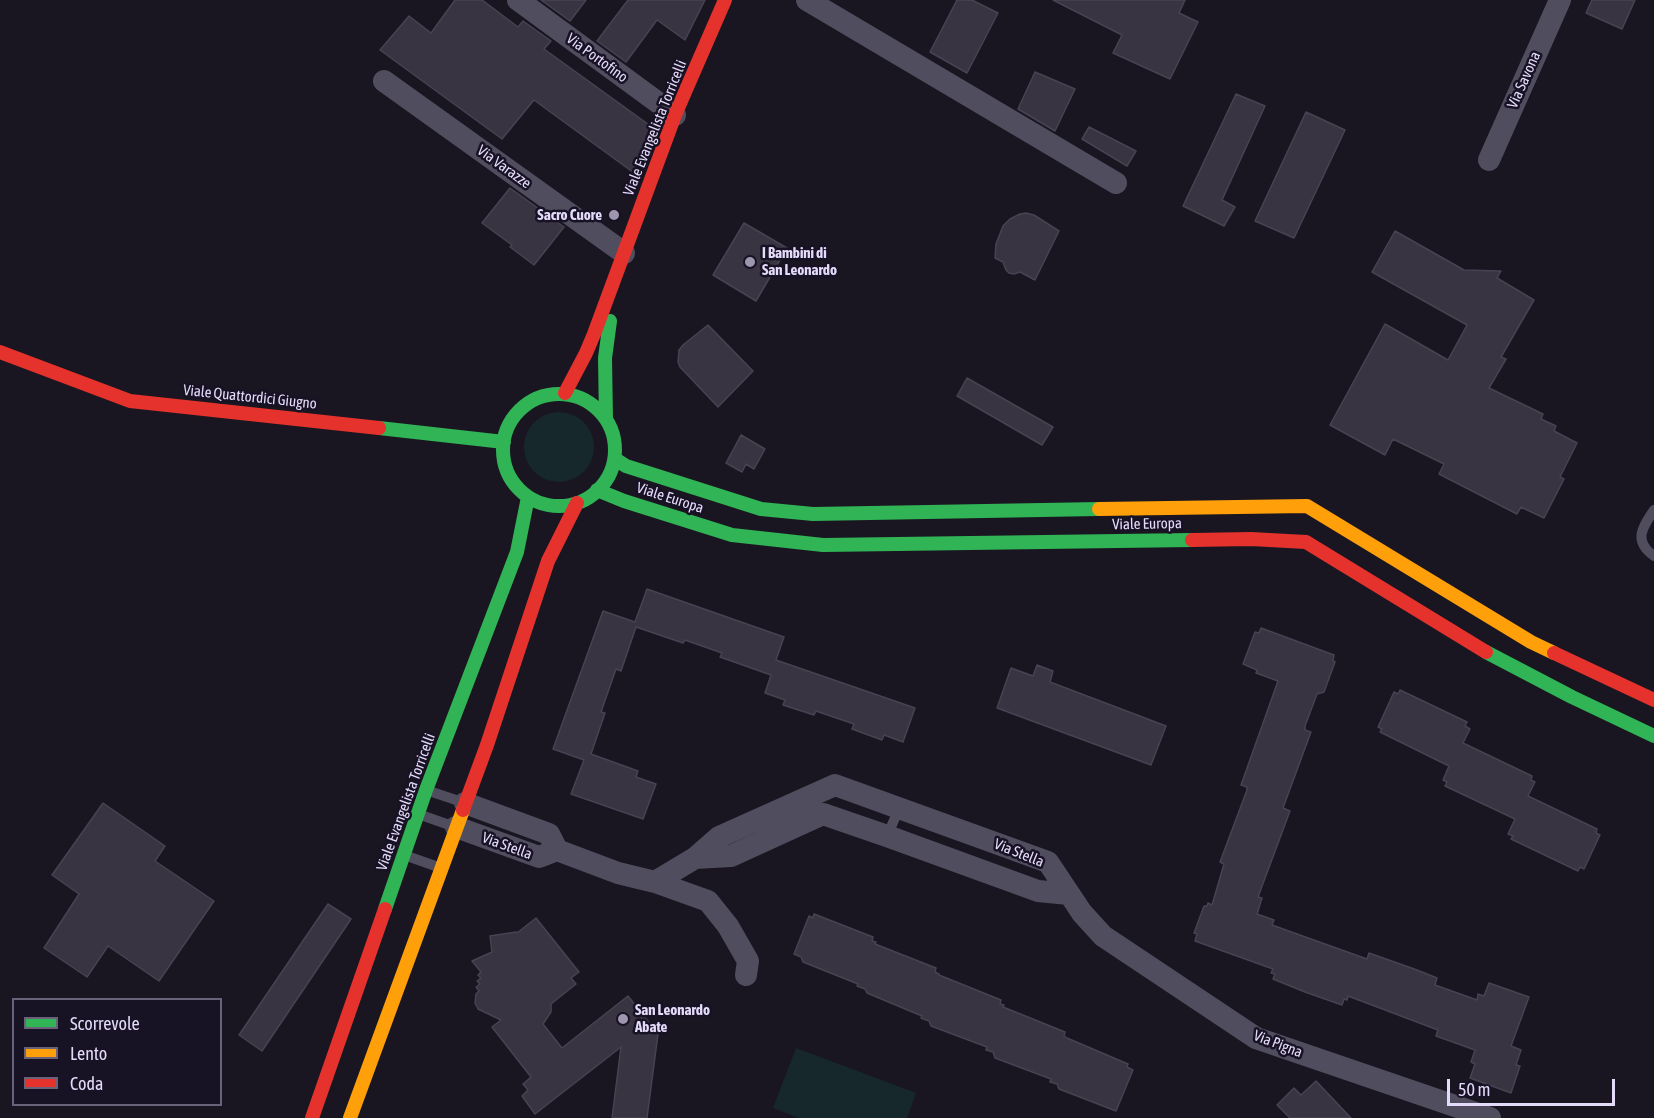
<!DOCTYPE html>
<style>
body{margin:0}
#map{position:relative;width:1654px;height:1118px;overflow:hidden;background:#191621;font-family:"Asap Condensed",sans-serif}
canvas{display:block}
.legend{position:absolute;left:12px;top:998px;width:210px;height:108px;box-sizing:border-box;background:#181225;border:2px solid #6a627a;margin:0;padding:8px 10px;list-style:none;font-size:18px;color:#e4dbfa}
.legend li{display:flex;align-items:center;gap:12px;height:30px}
.legend b{width:30px;border:2px solid #6a627a}
.scale{position:absolute;left:1447px;top:1079px;width:168px;height:27px;box-sizing:border-box;border:3px solid #e4dbfa;border-top:0;padding-left:8px;font-size:18px;line-height:21px;white-space:nowrap;color:#e4dbfa;-webkit-text-stroke:4px #181225;paint-order:stroke}
</style>
<div id="map">
<canvas width="1654" height="1118"></canvas>
<ul class="legend">
<li><b style="height:8px;background:#30b455"></b>Scorrevole</li>
<li><b style="height:8px;background:#ff9f0a"></b>Lento</li>
<li><b style="height:8px;background:#e5322d"></b>Coda</li>
</ul>
<div class="scale">50 m</div>
</div>
<script>
const context = document.querySelector('canvas').getContext('2d');
context.lineJoin = 'round';
function fillPath(path, color) { context.fillStyle = color; context.fill(path, 'evenodd'); }
function strokePath(path, color, width, dash) { context.strokeStyle = color; context.lineWidth = width; context.lineCap = dash ? 'butt' : 'round'; context.setLineDash(dash || []); context.stroke(path); }
function write(font, color, halo, rows, align = 'center') {
  context.font = font + ' "Asap Condensed",sans-serif'; context.lineWidth = 5; context.setLineDash([]); context.textBaseline = 'middle'; context.strokeStyle = halo; context.fillStyle = color; for (const [text, x, y, turn = 0] of rows) {
    context.save(); context.translate(x, y); context.rotate((+turn || 0) * Math.PI / 180); context.textAlign = isNaN(turn) ? turn : align; if (halo) context.strokeText(text, 0, 0); context.fillText(text, 0, 0); context.restore();
  }
}
fillPath(new Path2D(`
 M524 447a35 35 0 1 1 70 0a35 35 0 1 1-70 0Z
 M796,1048L916,1093L907,1118H799L773,1108Z`), '#16282c');
const building = new Path2D(`
 M455,0H482L518,27L523,21L551,41L544,49L652,127L634,173L534,100L502,139L380,50L409,16L431,33Z
 M541,0H586L570,21Z
 M628,0H705L685,40L657,20L626,62L597,41Z
 M957,0H972L998,13L967,73L930,52Z
 M1053,0H1185L1179,13L1198,22L1170,79L1113,53L1122,35Z
 M1592,0H1635L1622,29L1586,13Z
 M1035,72L1075,89L1055,131L1018,109Z
 M1236,94L1265,106L1222,200L1235,207L1224,226L1183,206Z
 M1306,112L1345,130L1294,238L1255,221Z
 M1089,127L1136,151L1127,166L1082,139Z
 M510,188L564,227L534,265L510,247L512,245L482,223Z
 M1026,213L1034,215L1059,231L1035,280L1020,272L1014,274L1009,273L1006,270L1003,262L995,258L996,244L1003,226L1010,219L1020,214Z
 M744,223L787,248L756,301L713,275Z
 M1395,231L1464,270L1501,271L1497,278L1534,300L1501,357L1506,359L1489,388L1543,414L1541,419L1556,426L1554,431L1577,443L1560,477L1564,479L1544,518L1521,507L1517,514L1439,474L1444,464L1393,439L1385,455L1330,425L1385,324L1448,360L1467,325L1372,272Z
 M708,325L753,371L718,407L680,367L678,362L679,350L683,345Z
 M967,378L1053,427L1042,445L957,396Z
 M741,435L765,449L754,469L746,464L742,472L726,463Z
 M647,589L784,637L776,660L915,708L903,742L884,735L882,740L852,729L854,724L816,711L814,715L783,705L785,700L765,693L771,675L720,657L722,653L685,640L683,643L636,627L621,671L616,669L601,712L605,713L591,754L638,771L636,777L656,784L643,819L571,794L584,760L553,749L603,611L635,622Z
 M1261,628L1334,655L1333,661L1335,662L1324,692L1317,694L1305,726V730L1311,732L1283,808L1290,811L1258,897L1262,898L1257,914L1274,920L1272,925L1297,934L1367,959L1369,953L1417,970L1437,978L1435,985L1477,1000L1478,994L1484,996L1489,983L1529,997L1511,1046L1521,1050L1516,1065L1520,1066L1511,1093L1470,1078L1475,1064L1471,1062L1475,1050L1436,1036L1438,1030L1348,996L1347,1000L1344,999L1342,1005L1305,992L1273,979L1275,974L1271,973L1273,969L1195,941L1197,934L1194,933L1204,906H1207L1208,903L1212,905L1224,864L1220,862L1247,790V787L1241,785L1278,681L1256,673L1257,670L1243,664L1255,632L1259,633Z
 M1037,665L1053,671L1050,682L1166,726L1151,765L997,708L1011,668L1033,676Z
 M1400,690L1467,722L1465,726L1470,729L1463,743L1532,776L1531,780L1535,782L1528,796L1597,829L1596,833L1600,835L1584,869L1580,867L1578,871L1511,839L1513,836L1508,834L1515,819L1445,786L1447,782L1443,780L1449,766L1380,732L1382,729L1378,727L1394,692L1398,694Z
 M103,803L165,846L155,861L214,901L159,981L108,946L87,977L44,948L79,894L52,875Z
 M328,904L351,919L262,1051L239,1035Z
 M814,914L873,937L872,941L876,942L875,944L936,968L935,972L939,974V975L1001,1000L1000,1004L1004,1005L1003,1007L1065,1032L1064,1036L1067,1038L1128,1064L1127,1067L1133,1070L1116,1111L1059,1089L1057,1084L1050,1082L1051,1079L995,1058L993,1052L986,1050L987,1047L931,1026L929,1021L921,1018L922,1016L867,993L865,989L857,986L858,984L803,962L801,957L794,954L809,916L813,918Z
 M536,918L579,972L571,978L576,984L551,1004V1012L543,1024L562,1048L628,996L658,1034L647,1118H612L621,1047L535,1114L522,1096L528,1090L523,1084L531,1077L492,1027L501,1020L478,1009L475,1003L476,994L479,991L476,987L480,984L477,981L481,978L478,975L481,972L472,961L492,952L490,936L516,932L517,933Z
 M1316,1081L1351,1118H1290L1277,1105L1294,1088L1301,1095Z`);
fillPath(building, '#393442');
strokePath(building, '#474353', 1.5);
strokePath(new Path2D(`
 M1654,510C1642,528 1633,541 1654,556
 M429,791L462,802
 M421,815L455,827
 M887,836L899,809
 M407,856L441,868`), '#504d5f', 10);
strokePath(new Path2D(`
 M518,0L675,115
 M807,0L1116,183
 M384,81L624,253
 M1489,160L1560,0
 M465,803L549,834L557,850L618,873L655,882L708,901L728,926L748,961L746,975
 M456,827L539,857L557,850
 M695,858L731,856L823,814L887,836L1038,891L1069,894
 M655,882L695,858L719,837L835,785L1048,862L1082,913L1103,936L1256,1038L1490,1118`), '#504d5f', 22);
strokePath(new Path2D(`
 M503 450a56 56 0 1 1 112 0a56 56 0 1 1-112 0Z
 M606,419L605,358L610,321
 M379,428L504,442
 M615,459L626,466L761,509L813,514L1099,509
 M597,490L624,501L732,535L823,545L1192,540
 M1486,652L1572,697L1654,736
 M385,909L426,790L517,552L528,497`), '#30b455', 14);
strokePath(new Path2D(`
 M1099,509L1307,506L1531,642L1554,653
 M350,1118L463,810`), '#ff9f0a', 14);
strokePath(new Path2D(`
 M0,352L130,401L379,428
 M565,393L586,353L594,334L675,115L725,0
 M1192,540L1251,539L1306,542L1486,652
 M1554,653L1654,700
 M463,810L487,745L548,561L577,503
 M312,1118L385,909`), '#e5322d', 14);
for (const [x, y, r, color] of [
 [614,215,6,"#9d96ae"],
 [750,262,6,"#9d96ae"],
 [623,1019,6,"#9d96ae"]
]) { const dot = new Path2D(); dot.arc(x, y, r, 0, 2 * Math.PI); context.fillStyle = color; context.fill(dot); strokePath(dot, '#181225', 2); }
write('15px', '#e4dbfa', '#181225', [
 ["Via Portofino",597,58,36],
 ["Via Savona",1524,80,-66],
 ["Viale Evangelista Torricelli",655,128,-68],
 ["Via Varazze",504,167,36],
 ["Viale Quattordici Giugno",250,397,6],
 ["Viale Europa",670,498,18],
 ["Viale Europa",1147,524,-1],
 ["Viale Evangelista Torricelli",406,802,-70],
 ["Via Stella",507,846,20],
 ["Via Stella",1019,853,22],
 ["Via Pigna",1278,1044,21]
]);
write('bold 15px', '#e4dbfa', '#181225', [
 ["Sacro Cuore",602,215,"right"],
 ["I Bambini di",762,253],
 ["San Leonardo",762,270],
 ["San Leonardo",635,1010],
 ["Abate",635,1027]
], 'left');
</script>
